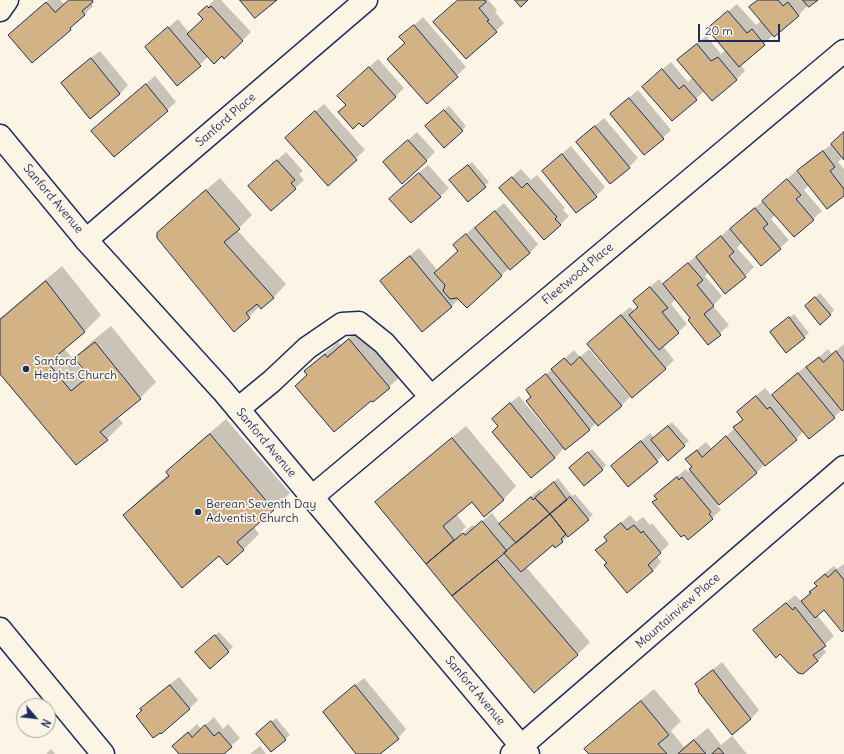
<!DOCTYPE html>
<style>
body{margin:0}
#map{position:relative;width:844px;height:754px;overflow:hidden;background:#fcf5e5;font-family:Delius,sans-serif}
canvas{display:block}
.north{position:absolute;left:16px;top:698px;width:40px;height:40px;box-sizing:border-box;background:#fcf5e5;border:1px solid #a2a6af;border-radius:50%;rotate:118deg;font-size:11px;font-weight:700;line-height:16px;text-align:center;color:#1b2f5e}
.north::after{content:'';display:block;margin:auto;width:14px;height:18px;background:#1b2f5e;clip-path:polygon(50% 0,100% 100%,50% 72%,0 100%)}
.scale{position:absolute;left:698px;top:24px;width:82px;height:18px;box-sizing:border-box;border:2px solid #1b2f5e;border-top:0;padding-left:5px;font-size:12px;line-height:14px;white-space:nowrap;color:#1b2f5e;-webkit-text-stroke:3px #fcf5e5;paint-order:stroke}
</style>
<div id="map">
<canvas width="844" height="754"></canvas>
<div class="north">N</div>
<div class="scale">20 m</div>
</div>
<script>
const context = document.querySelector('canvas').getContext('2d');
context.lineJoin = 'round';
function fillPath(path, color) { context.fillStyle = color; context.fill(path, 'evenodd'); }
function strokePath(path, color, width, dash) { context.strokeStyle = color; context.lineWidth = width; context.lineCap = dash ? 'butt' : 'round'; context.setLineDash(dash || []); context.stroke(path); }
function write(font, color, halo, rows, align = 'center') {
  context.font = font + ' Delius,sans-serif'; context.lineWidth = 3.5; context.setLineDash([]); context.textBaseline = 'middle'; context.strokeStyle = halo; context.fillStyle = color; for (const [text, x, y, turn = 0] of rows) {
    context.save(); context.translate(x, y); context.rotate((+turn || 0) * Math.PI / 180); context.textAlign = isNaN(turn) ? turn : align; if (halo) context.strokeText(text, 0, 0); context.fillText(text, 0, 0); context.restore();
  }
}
fillPath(new Path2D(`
 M49,0H60L64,4L69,0H94L91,3L93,6L70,29L10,35L18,26Z
 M214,0H221L251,32L242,41L222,55L208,57L177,85L155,39L178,19L189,33L204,19L200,14Z
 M458,0H488L497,10L495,12L504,23L496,31Z
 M757,0H802L804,2L805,1L804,0H817L808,5L799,15L774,35H773L764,44L740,64L745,71L737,79L712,100L704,91L696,99L652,78L671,62L688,82L693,77L678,60L687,52L706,36L721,54L726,50L717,21L737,4L756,25L762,20L751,7Z
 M423,17L466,67L427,103L406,43L401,37Z
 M100,51L128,85L120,94L62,83L70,74Z
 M378,59L404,88L395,97L359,121L347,105V87Z
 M155,76L176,102L167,110L101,122Z
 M638,90L671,130L663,138L611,114L620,105Z
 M324,104L365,150L328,184L295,129Z
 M449,106L466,126L462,130L431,122Z
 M604,118L638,158L629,167L577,142L585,134Z
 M417,132L435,152L426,161L393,154Z
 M844,132V158L843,157L838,162L844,169V194L809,185L804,190L822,211L813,219L775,215L771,219L789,240L780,248L742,242L737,248L754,267L745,276L726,292L709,272L705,276L722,296L713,306L729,325L708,344L692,318L676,299L671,304L687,324L663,346L674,360L666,368L632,397L588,344L597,335L630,307L634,311L638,307L634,301L659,279L664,285L673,276L697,255L698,256L730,228L731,229L740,220L763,201L772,192L796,171L800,176L802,175L798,171L807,162L832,144Z
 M571,146L605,187L596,196L543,171L552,162Z
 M286,152L303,171L299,174L304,180L295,188L258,177Z
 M472,162L489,182L468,201L455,176Z
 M428,165L449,188L440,197L399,190Z
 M521,169L531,180L537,175L565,208L563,210L569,216L560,225L500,188Z
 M220,178L252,215L237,230L286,284L274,297L261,307L260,306L234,331L158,233L171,220Z
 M504,203L538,244L530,253L509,268L502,275L459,299L451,307L382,281L390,272L419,248L438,271L459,251L463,237L475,226L476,228L485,219Z
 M62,266L101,315L85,331L64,348L87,376L89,374L75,358L91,342L111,326L156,382L140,398L117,417L123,423L107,439L0,372V318Z
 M820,293L834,310L830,315L810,302Z
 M794,314L809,333L786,351L775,328Z
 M362,327L402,375L389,387L373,401L308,374L306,371L318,359L338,342L341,345Z
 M844,344V408L834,417L804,431L796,439L765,464L756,473L719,503L717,505L721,510L712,518L658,498L656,496L664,487L686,469L688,472L691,470L693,467L687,459L695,451L706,442L712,449L735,428L744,419L738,412L747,403L765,388L772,396L782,386L807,365L808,367L828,349L832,354Z
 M589,349L630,397L621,406L597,422L590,429L565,448H564L555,458L499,426L493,419L501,410L519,396L562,447L563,446L532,396L527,391L536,382L555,367L574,350L580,357Z
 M226,419L290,493L274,509L253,526L259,534L243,550L220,555L124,515L140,499L169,474L167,472L183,456Z
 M672,422L689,441L668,459L664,455L628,486L612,466L621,458L650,433L654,438Z
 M466,426L516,486L504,499L484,515L473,501L456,514L466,527L461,532L462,534L472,525L475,527L492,513L500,524L509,515L540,489L542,492L558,478L572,496L575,494L593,515L556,547L553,544L526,567L590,642L578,654L534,692L376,502L389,489Z
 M592,449L606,465L602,470L574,464Z
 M630,515L636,522L643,517L650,525L652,523L669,544L657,556L661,562L653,571L628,591L608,563L597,550L607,540L605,537L614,529Z
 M844,564V628L824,609L817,615L834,636L822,647L826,652L818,661L802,673L754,630L763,622L795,595L802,602L818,585L816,583L824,574L834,566L837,569Z
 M219,632L233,647L210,667L201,648Z
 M722,662L759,710L751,719L732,733L696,684L705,676Z
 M179,677L198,700L189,709L143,710L142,709L150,700Z
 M364,678L406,729L398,738L379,754H358L324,712L333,703Z
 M654,689L681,721L671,731L684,747L708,728L721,745L732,736L747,754H590L586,749L598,736Z
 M214,717L223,729L228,724L240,738L222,754H180L173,746L197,724L201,729Z
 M276,718L290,735L271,751L261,730Z
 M260,746L266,754H250Z
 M51,749L55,754H46Z`), '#0003');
const building = new Path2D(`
 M69,0H92L93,2L82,11L85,15L70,28L71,30L32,63L8,35L46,2L55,12Z
 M240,0H277L255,18Z
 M458,0H485L486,2L479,8L489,20L487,21L497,32L466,59L433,22Z
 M515,0H528L521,7Z
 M758,0H778L783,6L788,2L799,16L774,37L749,7Z
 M803,0H818L809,7Z
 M207,6L209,8L211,6L243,41L224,59L222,56L214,64L187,34L203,19L198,14Z
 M728,11L747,33L752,29L765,45L739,67L707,29Z
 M414,25L458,77L427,104L387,59L405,43L399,37Z
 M168,27L201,66L177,86L145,47Z
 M697,44L711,61L718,57L737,80L712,101L677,60Z
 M91,58L120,94L90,119L61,83Z
 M369,67L396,97L363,127L359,123L353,129L338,112L346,105L337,96Z
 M662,69L679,89L684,85L697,100L672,121L642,87Z
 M146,84L168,111L114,157L91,131Z
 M629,98L664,139L644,155L610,114Z
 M444,110L463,131L444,148L425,126Z
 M315,111L357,160L328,186L285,138Z
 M595,126L630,168L610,184L576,142Z
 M844,132V160L831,144Z
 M408,140L427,161L402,184L383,162Z
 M823,151L835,167L830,171L844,189V196L827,209L797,171Z
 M562,154L597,197L576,213L542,171Z
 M277,160L295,180L291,183L296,189L271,211L248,186Z
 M468,165L486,187L468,202L449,180Z
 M419,173L441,197L411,223L389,199Z
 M512,177L522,188L527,183L557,217L555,219L561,225L544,240L499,188Z
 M787,179L801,195L796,199L814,220L794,237L762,201Z
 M206,190L240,229L224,242L274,298L261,309L257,304L246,313L250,318L234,332L157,238V233Z
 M755,208L768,224L763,228L781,249L761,266L730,229Z
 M495,211L530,253L510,270L475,228Z
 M466,234L502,276L467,308L457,298L450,299L443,291L445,285L434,273L458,251L453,245Z
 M721,236L734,252L729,256L746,277L725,294L696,257Z
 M410,256L452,307L422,332L380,281Z
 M688,263L703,280L697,285L714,306L704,314L721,335L708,345L688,320L690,318L663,284Z
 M46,281L85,332L48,363L71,391L89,376L74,358L95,342L141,399L100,432L108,440L76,465L0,374V320Z
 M650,287L668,308L662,312L679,333L659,350L629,315L638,307L633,301Z
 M815,297L831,315L820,325L805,306Z
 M621,315L666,369L632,398L587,344Z
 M789,317L805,338L786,353L770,332Z
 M349,339L390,388L373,402L371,401L334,432L295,386L307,375L304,371L325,354L327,357Z
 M836,351L844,362V409L842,411L806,367L819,357L823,362Z
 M580,357L622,406L598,426L551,369L564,358L571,365Z
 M798,373L835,418L809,439L772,395Z
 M546,374L590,430L565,450L526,401L531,397L526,390Z
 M756,396L767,409L770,407L797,440L765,466L733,427L743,420L737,412Z
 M510,403L555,458L531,478L492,432L498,426L492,419Z
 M668,426L685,446L668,461L651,440Z
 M210,434L274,510L237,542L244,550L227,565L219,556L182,588L123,515L169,476L166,472Z
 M726,436L757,473L719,505L689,469L692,467L685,459L697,450L702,457Z
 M452,438L504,500L484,517L472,502L443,526L454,540L426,564L375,502Z
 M641,441L658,462L628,487L611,466Z
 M588,452L603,470L584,486L569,468Z
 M677,477L679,480L682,477L711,512L709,514L713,519L688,540L684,535L681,537L652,502L657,499L654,496Z
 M554,482L567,500L550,514L535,498Z
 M531,497L533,500L535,498L550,514L516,543L499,524Z
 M570,497L589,520L568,537L550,514Z
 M550,514L566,534L561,539L563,542L555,548L553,545L521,572L504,553Z
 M482,521L507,551L452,596L426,564L463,533L465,535Z
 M621,523L627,530L634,525L641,533L643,531L661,553L648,565L653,571L627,593L604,565L607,563L595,550L607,541L604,537Z
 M497,560L578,655L534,693L452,596Z
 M836,570L844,580V630L842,632L824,610L815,618L801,601L811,593L809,592L817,586L814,583L825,574L828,577Z
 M786,603L793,610L795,607L826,646L813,655L818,661L803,674L798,673L780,654L776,658L753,630Z
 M215,635L229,652L210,669L195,652Z
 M713,670L751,719L732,735L698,691L699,690L695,684Z
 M170,685L190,709L161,734L160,733L153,738L136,716L142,710L140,709Z
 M355,685L399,739L380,754H356L323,712Z
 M641,701L669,735L658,744L667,754H589L584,749Z
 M271,721L286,740L271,752L256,734Z
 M205,725L214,736L219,732L232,747L224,754H179L172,746L188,732L192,737Z
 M694,740L706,754H678Z
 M719,748L724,754H712Z`);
fillPath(building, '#d3b286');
strokePath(building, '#1b2f5e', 1);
const minor = new Path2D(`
 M0,10L7,0
 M86,240L366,0
 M238,409L272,381L307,348L342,324L359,323L384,343L431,397
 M312,497L844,51
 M0,629L103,754
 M512,754L844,467`);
const major = new Path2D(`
 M0,136L86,240L222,390L528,754`);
strokePath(minor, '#1b2f5e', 25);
strokePath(major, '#1b2f5e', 25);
strokePath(minor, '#fcf5e5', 22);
strokePath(major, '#fcf5e5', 22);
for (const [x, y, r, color] of [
 [26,369,4,"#1b2f5e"],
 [198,512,4,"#1b2f5e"]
]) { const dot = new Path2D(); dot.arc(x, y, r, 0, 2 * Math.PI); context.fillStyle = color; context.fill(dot); strokePath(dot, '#fcf5e5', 1.5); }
write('12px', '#1b2f5e', '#fcf5e5', [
 ["Sanford Place",226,120,-41],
 ["Sanford Avenue",53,199,50],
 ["Fleetwood Place",578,274,-40],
 ["Sanford Avenue",266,443,50],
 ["Mountainview Place",678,611,-41],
 ["Sanford Avenue",475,691,50]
]);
write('12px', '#1b2f5e', '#fcf5e5', [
 ["Sanford",34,362],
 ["Heights Church",34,376],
 ["Berean Seventh Day",206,505],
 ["Adventist Church",206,519]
], 'left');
</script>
